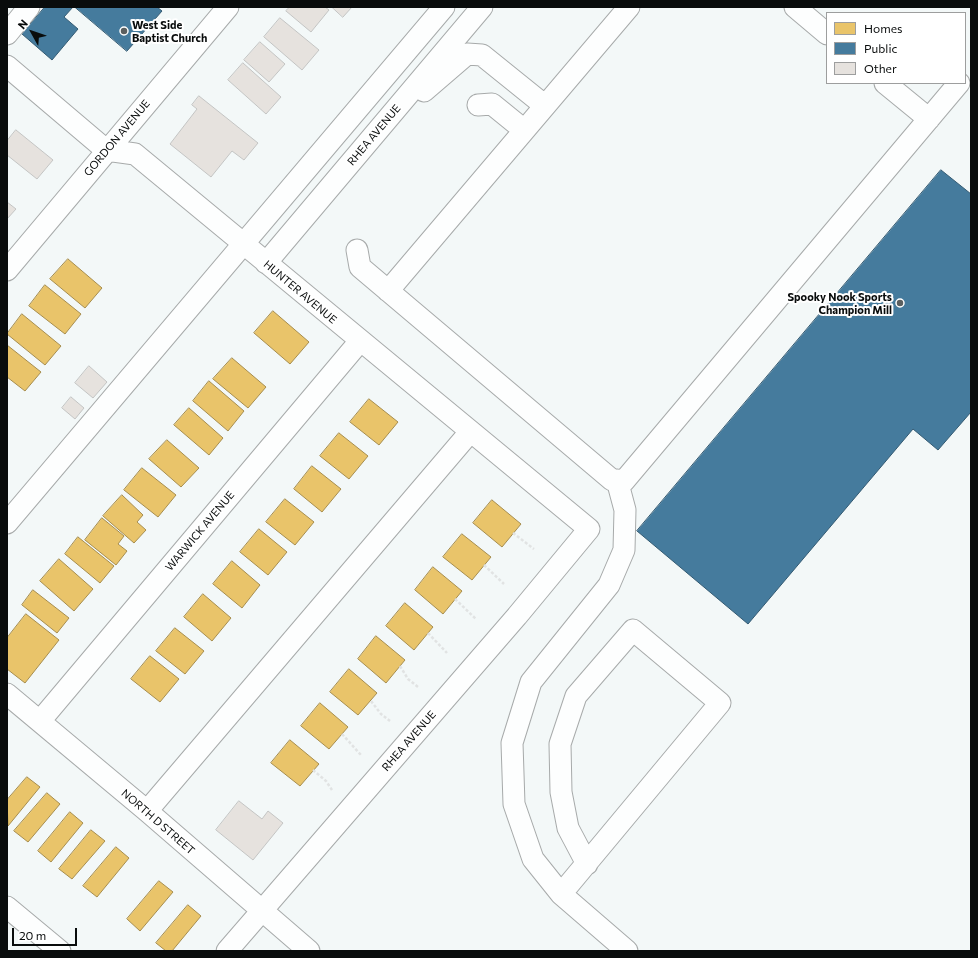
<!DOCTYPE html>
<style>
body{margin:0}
#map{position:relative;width:978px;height:958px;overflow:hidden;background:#f3f8f8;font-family:Commissioner,sans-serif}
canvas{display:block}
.frame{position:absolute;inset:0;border:8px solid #090c0c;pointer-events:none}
.legend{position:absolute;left:826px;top:12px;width:140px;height:72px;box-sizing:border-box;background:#fff;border:1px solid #9d9e9e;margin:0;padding:5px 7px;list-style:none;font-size:12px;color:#090c0c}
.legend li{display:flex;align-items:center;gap:8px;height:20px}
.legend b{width:20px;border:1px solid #9d9e9e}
.north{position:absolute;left:12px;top:12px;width:40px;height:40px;-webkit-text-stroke:3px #fff;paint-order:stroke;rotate:310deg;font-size:11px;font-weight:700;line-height:16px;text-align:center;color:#090c0c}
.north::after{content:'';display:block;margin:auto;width:14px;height:18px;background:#090c0c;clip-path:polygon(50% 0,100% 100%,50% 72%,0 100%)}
.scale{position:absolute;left:12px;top:928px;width:65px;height:18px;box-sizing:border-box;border:2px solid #090c0c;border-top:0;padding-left:5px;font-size:12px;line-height:14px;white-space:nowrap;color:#090c0c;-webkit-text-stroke:3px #fff;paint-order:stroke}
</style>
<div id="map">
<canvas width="978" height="958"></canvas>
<div class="frame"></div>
<ul class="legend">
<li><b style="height:11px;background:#e9c46a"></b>Homes</li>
<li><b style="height:11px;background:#457b9d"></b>Public</li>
<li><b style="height:11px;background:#e6e2de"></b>Other</li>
</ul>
<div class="north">N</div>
<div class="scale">20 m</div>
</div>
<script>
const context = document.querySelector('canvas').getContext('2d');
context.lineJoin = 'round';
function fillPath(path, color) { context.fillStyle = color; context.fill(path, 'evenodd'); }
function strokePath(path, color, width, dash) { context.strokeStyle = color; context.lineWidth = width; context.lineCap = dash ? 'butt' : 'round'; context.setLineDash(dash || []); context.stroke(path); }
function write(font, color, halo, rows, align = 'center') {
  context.font = font + ' Commissioner,sans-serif'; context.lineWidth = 4; context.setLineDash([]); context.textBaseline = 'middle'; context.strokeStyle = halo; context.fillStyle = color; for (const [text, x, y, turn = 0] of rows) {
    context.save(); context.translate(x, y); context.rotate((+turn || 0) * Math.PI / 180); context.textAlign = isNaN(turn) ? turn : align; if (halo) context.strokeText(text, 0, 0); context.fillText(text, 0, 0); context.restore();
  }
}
const homes = new Path2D(`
 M68,259L102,288L85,308L50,279Z
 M45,285L81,314L65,334L29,306Z
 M273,311L309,342L290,364L254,333Z
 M22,314L61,346L45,365L7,334Z
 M7,345L41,372L25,391L7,377Z
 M232,358L266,387L248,408L213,379Z
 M209,381L244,411L228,431L193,401Z
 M369,399L398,422L379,445L350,422Z
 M189,408L223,438L209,455L174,425Z
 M339,433L368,456L349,479L320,456Z
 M167,440L199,468L181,487L149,459Z
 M312,466L341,489L322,512L294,489Z
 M142,468L176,495L158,517L124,490Z
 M122,495L143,515L137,522L146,530L134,543L103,516Z
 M285,499L314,522L295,545L266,522Z
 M492,500L521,524L502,547L473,523Z
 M102,518L124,536L118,544L127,551L116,565L85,540Z
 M259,529L287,552L268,575L240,552Z
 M462,534L491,557L472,580L443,557Z
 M78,537L114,566L100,583L65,554Z
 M59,559L93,589L74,611L40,581Z
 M232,561L260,585L242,608L213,584Z
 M433,567L462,591L443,614L415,590Z
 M33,590L69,618L57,633L22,605Z
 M203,594L231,618L212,641L184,617Z
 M405,603L433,627L414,650L386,626Z
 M26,614L59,640L25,683L7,669V638Z
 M175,628L204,651L185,674L156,651Z
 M376,636L405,660L386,683L358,659Z
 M150,656L179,679L160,702L131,679Z
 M349,669L377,693L358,715L330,692Z
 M320,703L348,727L329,749L301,726Z
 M290,740L319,764L300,786L271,763Z
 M27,777L40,787L8,826L7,800Z
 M47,793L60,804L28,842L14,831Z
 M70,812L83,823L51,862L38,851Z
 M91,830L105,841L72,879L59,869Z
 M116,847L129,858L97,897L83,886Z
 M159,881L173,892L140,931L127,919Z
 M188,905L201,916L172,951H166L156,943Z`);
fillPath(homes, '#e9c46a');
strokePath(homes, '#a68d4e', 1);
const public = new Path2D(`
 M45,7H73L64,17L78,29L52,60L22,34Z
 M75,7H157L162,11L127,51Z
 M941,170L971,194V412L938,450L913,429L748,624L637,531Z`);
fillPath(public, '#457b9d');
strokePath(public, '#335a72', 1);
const building = new Path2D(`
 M290,7H325L329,10L311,32L286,11Z
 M332,7H352L343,17Z
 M280,18L319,50L302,70L264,37Z
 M260,42L285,64L269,82L244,60Z
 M243,63L281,97L266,114L228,80Z
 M199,96L258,143L244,160L232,151L211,177L170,144L197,109L192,105Z
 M16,130L53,160L37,179L7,155V141Z
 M7,202L16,209L7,219Z
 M89,366L107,382L93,398L75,383Z
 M71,397L84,408L75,419L62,408Z
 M239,801L262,819L268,811L283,823L253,860L216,830Z`);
fillPath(building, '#e6e2de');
strokePath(building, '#c3c4c3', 1);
const minor = new Path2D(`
 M795,7L827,34
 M7,34L29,7
 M7,66L106,150L135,154L589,529L517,616L227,951
 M885,83L929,119
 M424,91L467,54L482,55L544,105
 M478,105L492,104L524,130
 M357,250L360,267L612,480L624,481L959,83
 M266,263L482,7
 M7,270L228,7
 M388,291L629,7
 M617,480L625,510L624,550L609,585L531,682L512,743L514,804L533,859L561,894L627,951
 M7,523L444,7
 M7,694L147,811L309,951
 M40,721L360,341
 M147,811L470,432
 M561,894L720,703L633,630L576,696L560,744L561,792L568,828L587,864
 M7,907L60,951`);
strokePath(minor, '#a7aaaa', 23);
strokePath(new Path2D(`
 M513,533L534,549
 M484,565L504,584
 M455,599L476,619
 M428,633L447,653
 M400,666L408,679L418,687
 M371,701L381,714L390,721
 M342,734L361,755
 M313,770L326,781L332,790`), '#e1e3e3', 2.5, [3, 2]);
strokePath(minor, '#fdfefe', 21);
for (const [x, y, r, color] of [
 [124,31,4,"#5b5f5f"],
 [900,303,4,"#5b5f5f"]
]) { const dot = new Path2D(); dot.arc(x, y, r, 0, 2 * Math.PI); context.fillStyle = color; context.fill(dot); strokePath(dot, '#fff', 1.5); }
write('bold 11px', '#090c0c', '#fff', [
 ["West Side",132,25],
 ["Baptist Church",132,38],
 ["Spooky Nook Sports",892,297,"right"],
 ["Champion Mill",892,310,"right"]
], 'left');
write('11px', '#090c0c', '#fff', [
 ["RHEA AVENUE",374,135,-50],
 ["GORDON AVENUE",117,138,-50],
 ["HUNTER AVENUE",300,292,40],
 ["WARWICK AVENUE",200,531,-50],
 ["RHEA AVENUE",409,741,-49],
 ["NORTH D STREET",158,822,41]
]);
</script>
